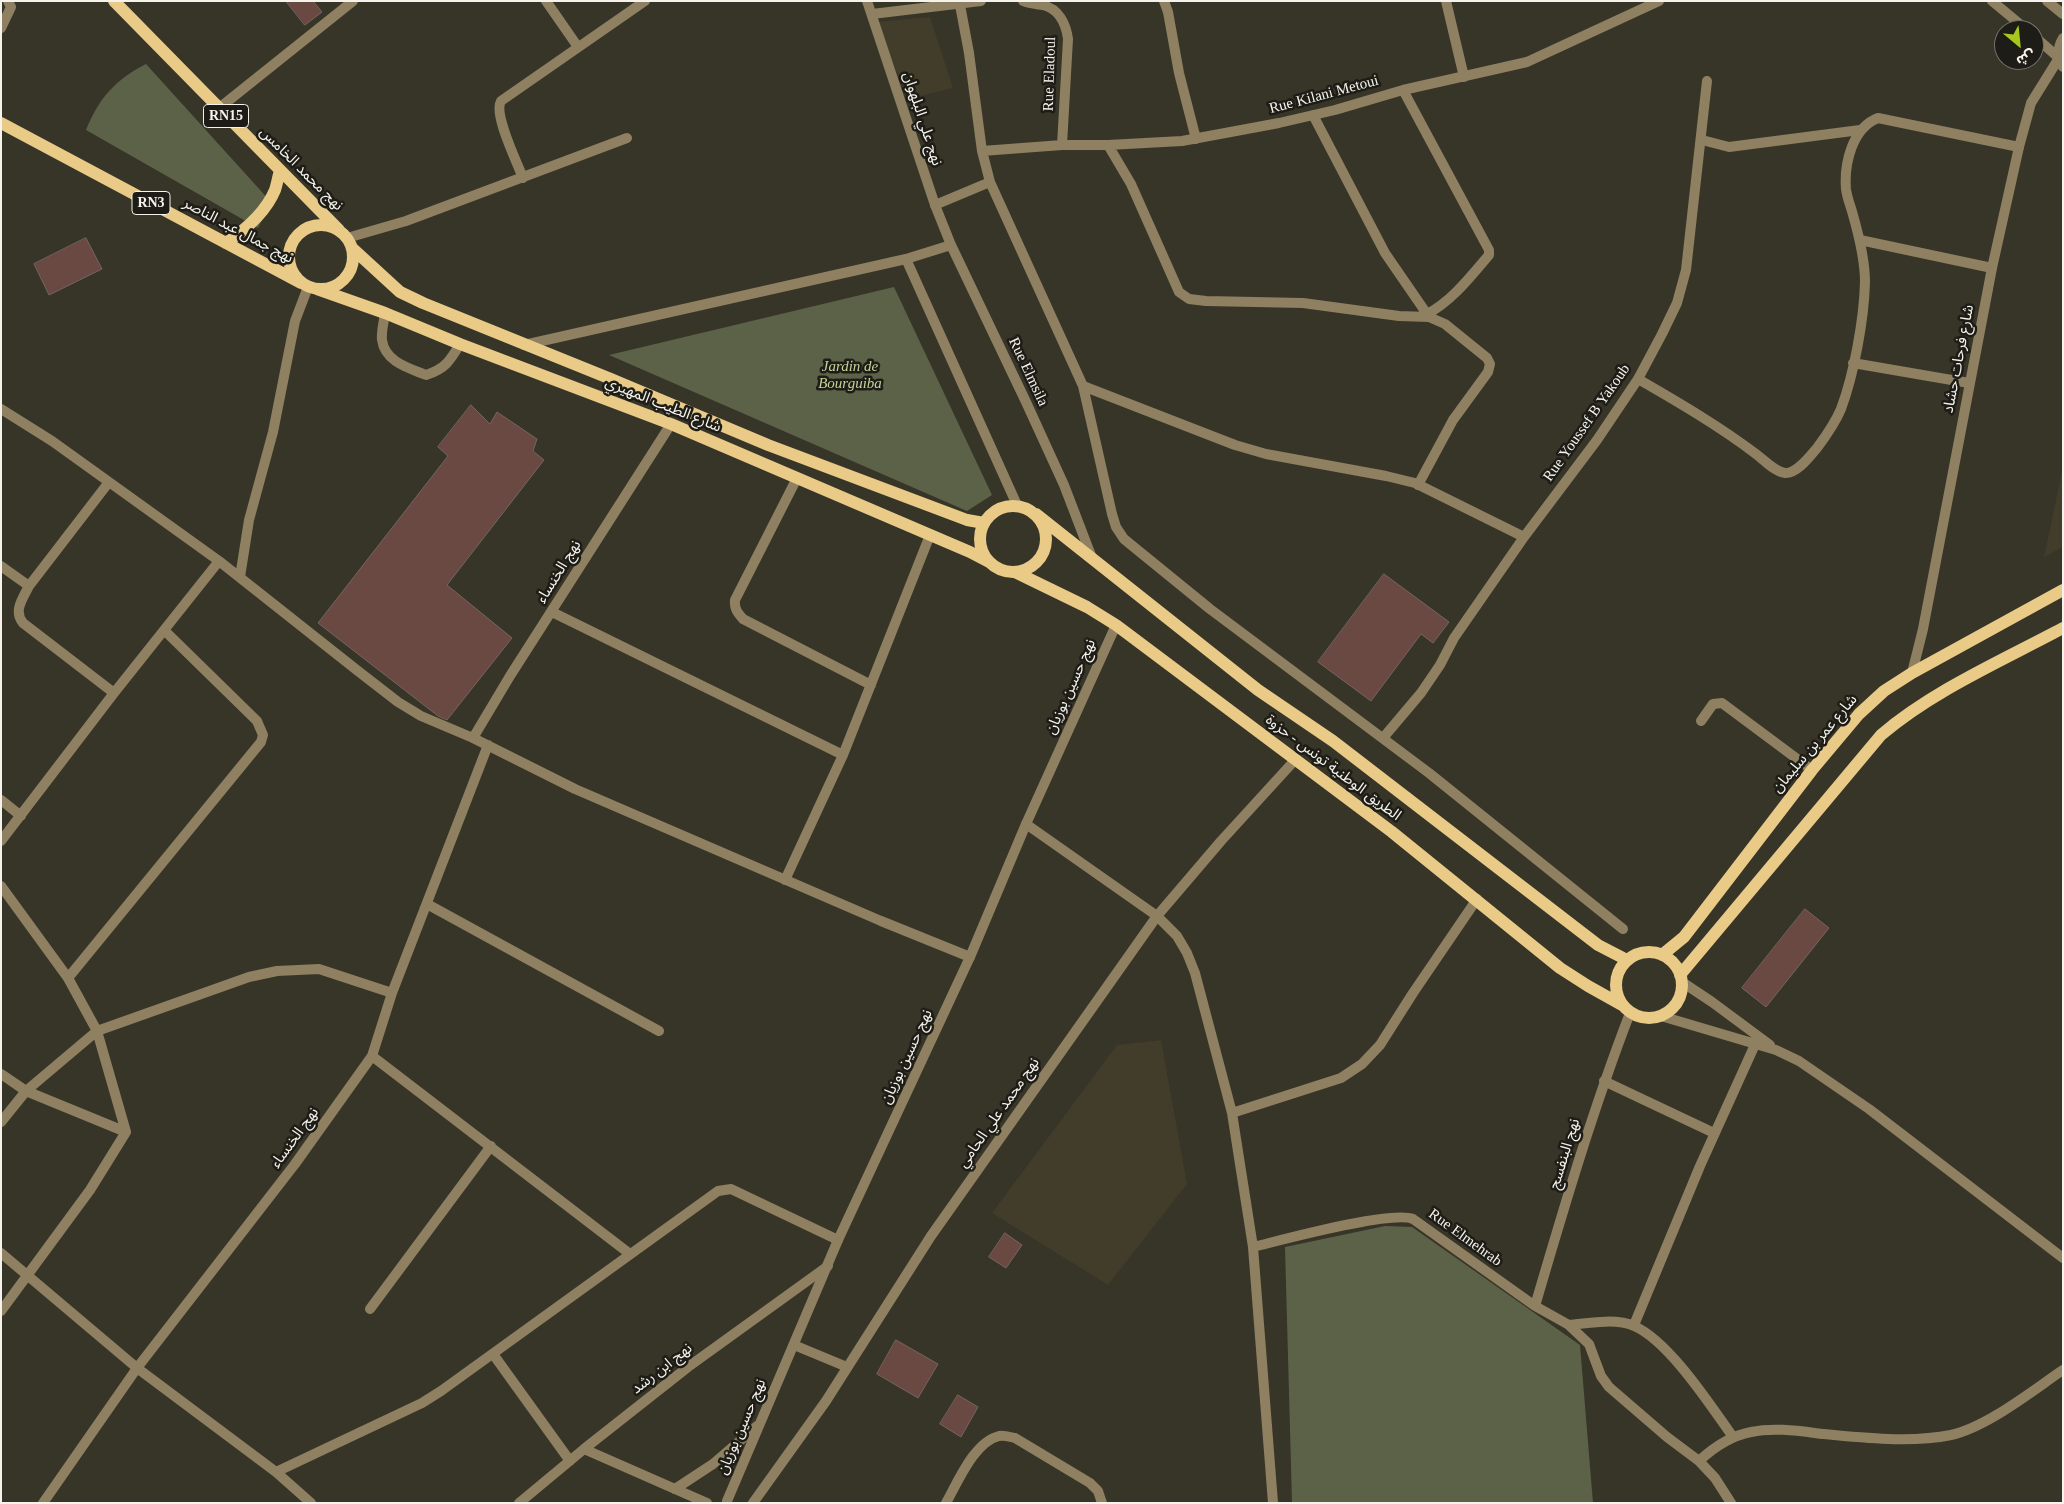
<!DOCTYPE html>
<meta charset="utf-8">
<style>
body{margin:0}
#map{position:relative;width:2064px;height:1504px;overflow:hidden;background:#373428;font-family:"Times New Roman","Noto Sans Arabic",serif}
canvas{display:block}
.frame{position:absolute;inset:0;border:2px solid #f5f3eb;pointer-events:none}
.north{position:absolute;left:1994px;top:20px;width:50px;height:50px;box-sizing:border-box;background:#1d1c16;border:1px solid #73726b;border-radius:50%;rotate:152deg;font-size:14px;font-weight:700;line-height:20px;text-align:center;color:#f5f3eb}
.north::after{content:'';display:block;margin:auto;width:18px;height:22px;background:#a8c71d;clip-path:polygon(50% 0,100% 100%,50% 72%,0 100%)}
</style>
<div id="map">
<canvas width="2064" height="1504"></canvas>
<div class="frame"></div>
<div class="north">ش</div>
</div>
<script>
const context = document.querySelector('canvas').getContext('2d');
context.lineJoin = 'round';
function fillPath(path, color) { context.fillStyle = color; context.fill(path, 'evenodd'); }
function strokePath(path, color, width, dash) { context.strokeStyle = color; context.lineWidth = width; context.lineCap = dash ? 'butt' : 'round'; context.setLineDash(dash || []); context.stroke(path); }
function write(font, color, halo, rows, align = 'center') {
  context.font = font + ' "Times New Roman","Noto Sans Arabic",serif'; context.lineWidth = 5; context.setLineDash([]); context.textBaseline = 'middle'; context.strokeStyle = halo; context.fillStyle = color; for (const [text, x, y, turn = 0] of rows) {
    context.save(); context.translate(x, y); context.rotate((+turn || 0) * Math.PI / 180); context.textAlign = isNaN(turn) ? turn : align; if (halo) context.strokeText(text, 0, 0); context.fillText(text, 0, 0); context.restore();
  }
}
fillPath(new Path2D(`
 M930,17L953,88L908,99L876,22Z
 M2063,466V547L2044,557Z
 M1161,1040L1187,1184L1108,1285L992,1213L1117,1045Z`), '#423d2a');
fillPath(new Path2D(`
 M146,64L271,202L258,228L86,130C99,98 115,80 146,64Z
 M894,287L992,495L967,511L609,355Z
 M1385,1226L1412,1227L1580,1345L1593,1503H1292L1285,1247Z`), '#5c6248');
const building = new Path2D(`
 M286,1H313L322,12L305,25Z
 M86,238L102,269L49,295L34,264Z
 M471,405L490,424L497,412L537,439L533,451L544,460L447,585L512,638L447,720L438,716L318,623L448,456L438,447Z
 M1384,574L1449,622L1433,643L1421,634L1371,701L1318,662Z
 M1805,909L1829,928L1766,1007L1742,988Z
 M1005,1233L1022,1245L1006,1268L989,1257Z
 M896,1340L938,1364L918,1398L877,1374Z
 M958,1395L978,1407L961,1437L940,1424Z`);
fillPath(building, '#6b4943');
strokePath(building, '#756461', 1);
strokePath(new Path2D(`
 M1,28L11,7L8,1
 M1702,140L1729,147L1860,130
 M1860,240L1992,268
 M385,313C384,321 381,332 382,340C385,362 409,368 426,375C445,369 450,361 460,344`), '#8e8060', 10);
strokePath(new Path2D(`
 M546,1L578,47
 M1023,1C1030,4 1036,4 1043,5C1059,9 1066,24 1068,39L1062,145
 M1164,1L1168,12L1179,73L1196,139
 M1446,1L1464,77
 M960,5L969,53L982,151L990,182
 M872,14L981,1
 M1403,90L1489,250V255C1471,276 1452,301 1427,314
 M218,109L353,1
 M1313,115L1385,253L1429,317
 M1108,145L1131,184L1179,292L1189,299L1206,301L1303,303L1399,316L1429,317L1445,324L1487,358L1490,364L1488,372L1453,420L1418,485
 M982,151L1062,145H1108L1182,141L1279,123L1335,110L1403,90L1527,62L1659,1
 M523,178C517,162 493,114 501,101L645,1
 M935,205L990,182L1083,386L1112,514L1116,527L1124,539L1210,609L1429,773L1623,929
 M347,238L406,221L627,138
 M524,345L906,259
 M1853,363L1969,383
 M1638,379C1678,402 1719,426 1756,454C1764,460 1775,472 1785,473C1797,474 1810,456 1817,448C1826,436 1835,423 1841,409C1854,374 1864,320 1865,282C1865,260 1859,236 1853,215C1851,207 1847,198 1846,189C1844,164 1852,128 1878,118L2019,147
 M1083,386L1235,445L1266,454L1386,476L1415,483L1524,537
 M1,409L52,441L219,561L358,671L398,702L421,716L473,738L575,789L881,921L970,957
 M797,478L735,600C734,609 738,613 743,619L871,685
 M1,566L29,586C23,598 13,611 23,623L114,693
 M240,577L249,520L273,432L295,321L308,287
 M29,586L109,482
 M552,612L843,755L930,535
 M1701,721L1713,704L1722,703L1812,770
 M473,738L510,676L671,424
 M1383,738L1421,693L1440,665L1454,638L1524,537L1597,440L1638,379L1662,334L1677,303L1686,270L1707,81
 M1,800L21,816
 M1026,824L1157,916L1177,936L1187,953L1195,973L1232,1113L1253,1247L1273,1503
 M1,841L114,693L219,561
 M785,880L843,755
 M1,886L68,978L97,1031L126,1132L90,1190L1,1311
 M427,904L659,1031
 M68,978L261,742L263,735L257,721L165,631
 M372,1056L630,1254
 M1,1074L26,1091L126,1132
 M1604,1081L1714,1133
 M1232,1113L1341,1078L1362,1064L1380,1045L1413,993L1477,899
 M1,1122L26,1091L97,1031L249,977L277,971L319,969L392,993
 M1253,1247C1282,1240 1391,1210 1413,1219L1535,1306L1569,1325L1589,1344L1601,1376L1609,1387L1667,1437L1699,1461L1715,1478L1731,1503
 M1,1253L137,1368L276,1472L311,1503
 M1535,1306C1564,1207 1593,1109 1630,1013
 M370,1309L491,1146
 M1569,1325C1587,1323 1617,1318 1634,1326C1669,1341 1711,1406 1733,1437
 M1634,1325L1700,1166L1758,1038
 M794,1345L847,1367
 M493,1354L570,1461
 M584,1449L707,1503
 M1699,1461C1714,1447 1730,1436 1751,1432C1774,1427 1799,1431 1823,1434C1863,1438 1912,1443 1951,1435C1987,1427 2032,1391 2063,1370
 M276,1472L422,1403L441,1391L718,1191L731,1189L838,1240
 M43,1503L137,1368L295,1164L372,1056L392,993L488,745
 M519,1503L584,1449L688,1367L828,1266
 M946,1503C958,1482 974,1442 999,1436C1004,1435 1010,1437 1015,1438L1090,1483L1098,1491L1102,1503`), '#8e8060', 10);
strokePath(new Path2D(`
 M867,1L935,205L951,245L1026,402L1064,485L1092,558
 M1992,1L2027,30
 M2047,1L2063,14
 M2063,38C2057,48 2057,57 2063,67
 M951,245L906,259L1017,505
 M1912,673L1923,629L1992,268L2019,147L2031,103L2059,58L2034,36
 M1682,982L1712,1002L1770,1045
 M1661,1016L1776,1050L1799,1061L1869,1109L2063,1258
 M675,1489L713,1464L757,1426
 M727,1501L838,1240L970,957L1026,824L1116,625
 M753,1503L826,1401L931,1236L1157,916L1221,841L1295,760`), '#8e8060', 10);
strokePath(new Path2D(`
 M114,1L339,230
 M1,123L301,283
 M289 257a32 32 0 1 1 64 0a32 32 0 1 1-64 0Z
 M226,243C245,230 266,212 275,190C277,184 278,177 280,171
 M352,248L400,292L423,303L611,379L768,445L967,520L984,523
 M317,289L385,313L460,344L671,424L970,552L991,563
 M980 539a33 33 0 1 1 66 0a33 33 0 1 1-66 0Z
 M1036,514L1258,690L1333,741L1598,945L1627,960
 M1015,572L1087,607L1116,625L1392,832L1560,968L1588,986L1622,1005
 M1616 985a33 33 0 1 1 66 0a33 33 0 1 1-66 0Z
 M1662,955L1684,937L1812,770L1859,714L1884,691L1912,673L2063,590
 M1680,975L1881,735C1932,691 2003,660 2063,628`), '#e9ca87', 12);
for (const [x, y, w] of [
 [226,116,45],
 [151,203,38]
]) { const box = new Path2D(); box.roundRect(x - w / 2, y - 11.5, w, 23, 4); context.fillStyle = '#1d1c16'; context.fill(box); strokePath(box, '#f5f3eb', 1); }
write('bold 14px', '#f5f3eb', null, [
 ["RN15",226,116],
 ["RN3",151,203]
]);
write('15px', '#f5f3eb', '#1d1c16', [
 ["Rue Eladoul",1050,74,-88],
 ["Rue Kilani Metoui",1324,95,-15],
 ["نهج علي البلهوان",922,119,72],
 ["نهج محمد الخامس",301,169,45],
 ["نهج جمال عبد الناصر",238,231,28],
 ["شارع فرحات حشاد",1959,359,-79],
 ["Rue Elmsila",1028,372,65],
 ["شارع الطيب المهيري",663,405,22],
 ["Rue Youssef B Yakoub",1587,423,-55],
 ["نهج الخنساء",559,572,-58],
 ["نهج حسين بوزيان",1071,687,-66],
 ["شارع عمر بن سليمان",1815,744,-50],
 ["الطريق الوطنية تونس - حزوة",1333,768,37],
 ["نهج حسين بوزيان",907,1057,-65],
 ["نهج محمد علي الحامي",999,1113,-55],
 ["نهج الخنساء",295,1138,-54],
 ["نهج البنفسج",1565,1154,-73],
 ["Rue Elmehrab",1465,1238,36],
 ["نهج ابن رشد",662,1369,-38],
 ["نهج حسين بوزيان",742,1427,-67]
]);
write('italic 15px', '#c5d297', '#1d1c16', [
 ["Jardin de",850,367],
 ["Bourguiba",850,384]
]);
</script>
